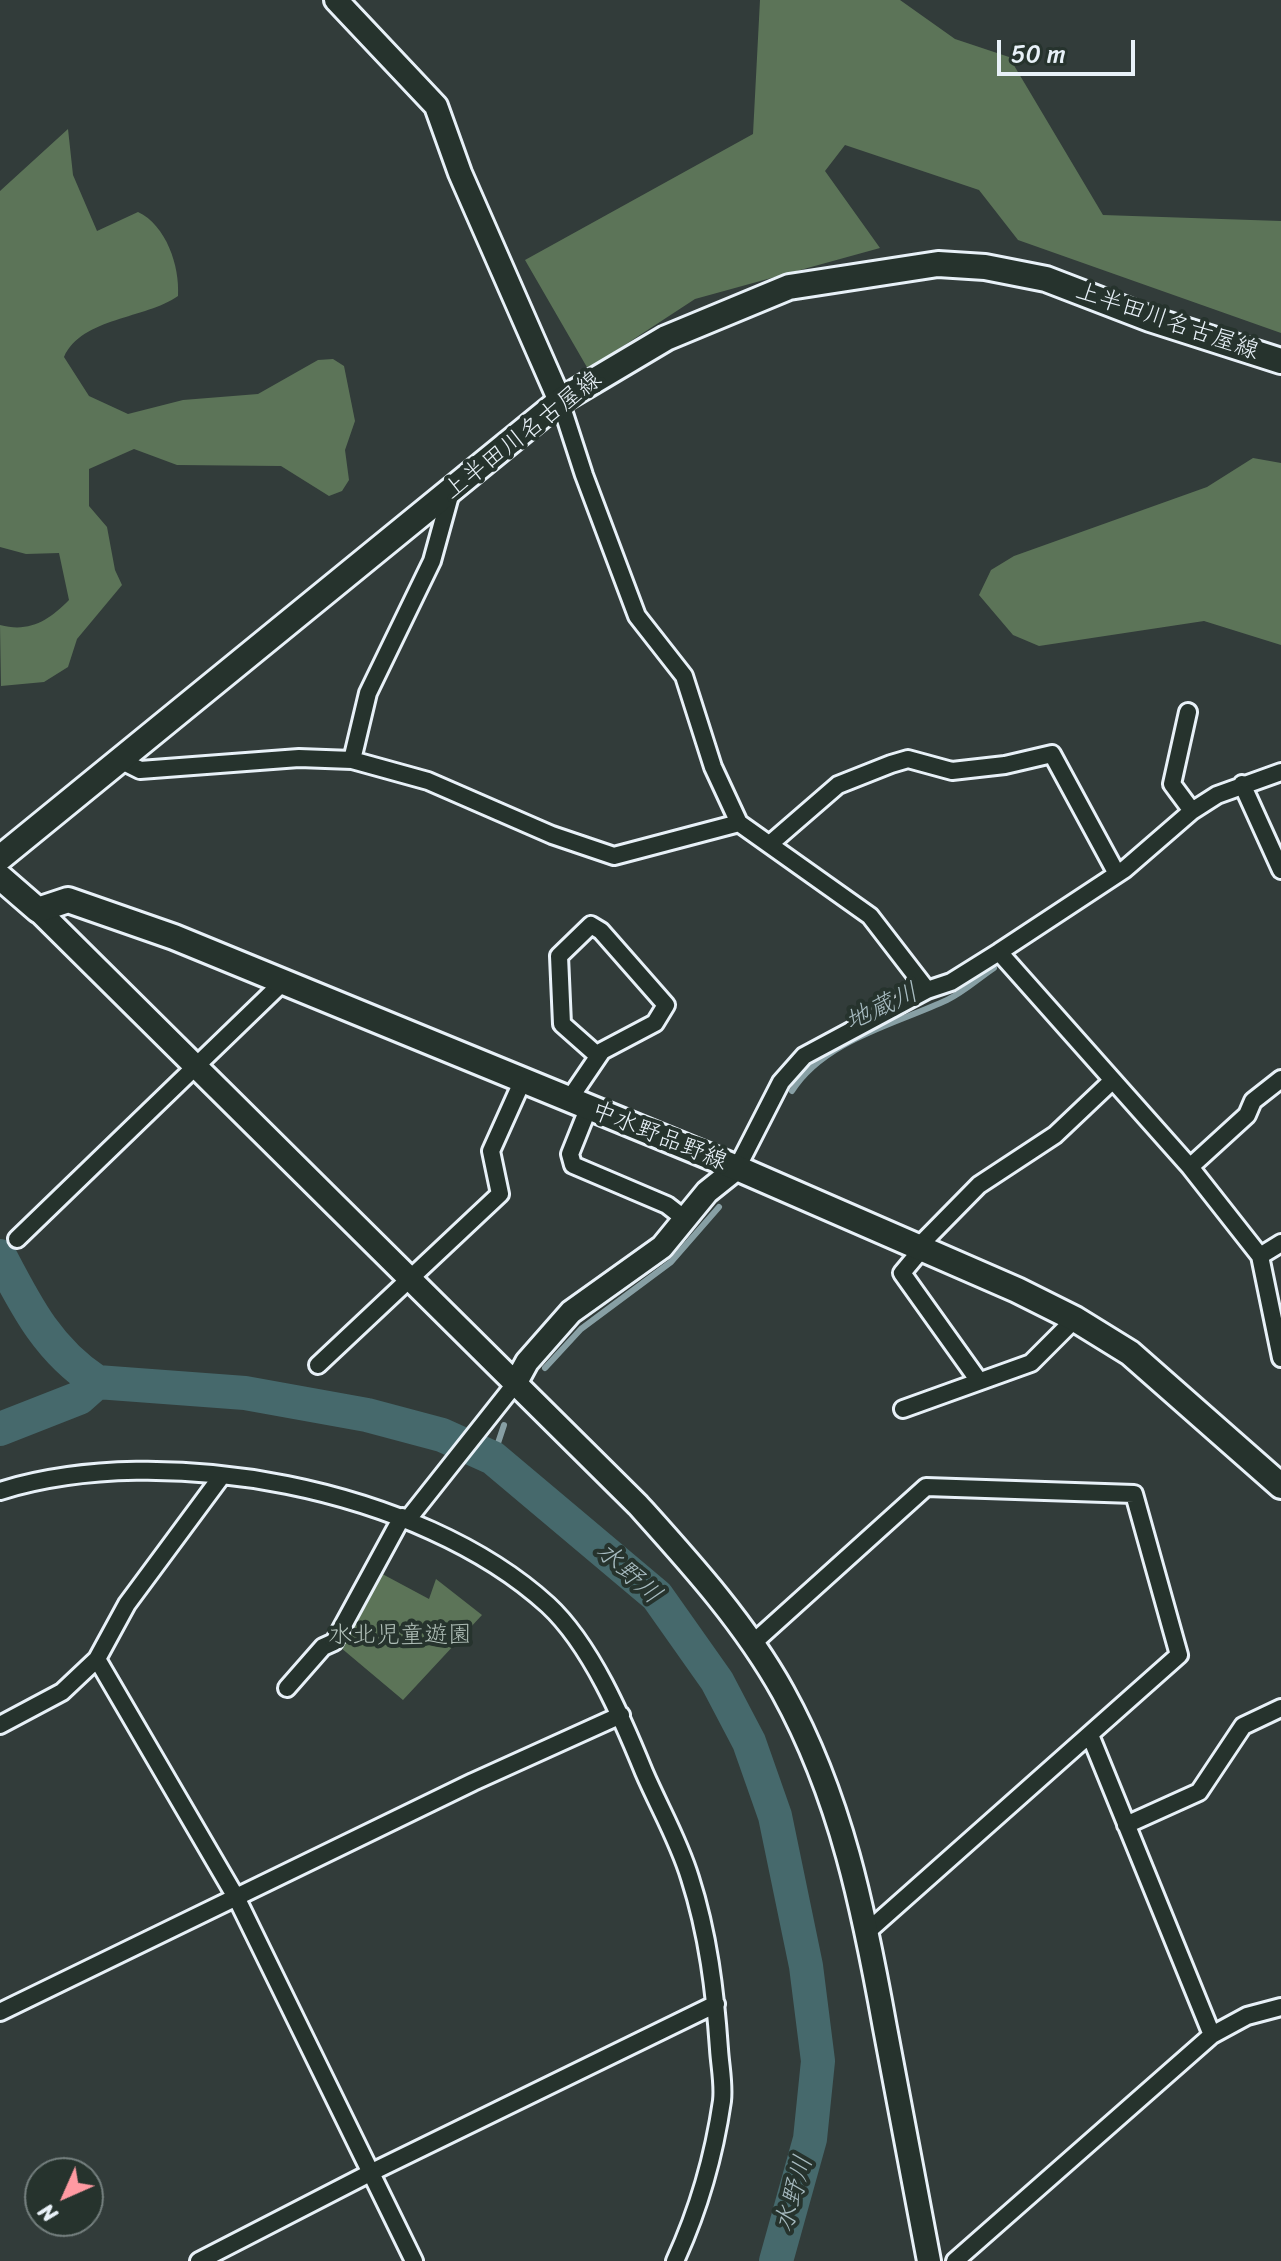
<!DOCTYPE html>
<meta charset="utf-8">
<style>
body{margin:0}
#map{position:relative;width:1281px;height:2261px;overflow:hidden;background:#323c3a;font-family:Sriracha,sans-serif}
canvas{display:block}
.north{position:absolute;left:24px;top:2157px;width:80px;height:80px;box-sizing:border-box;background:#26332d;border:2px solid #747f7e;border-radius:50%;rotate:225deg;font-size:22px;font-weight:700;line-height:32px;text-align:center;color:#e8f1f8}
.north::after{content:'';display:block;margin:auto;width:28px;height:36px;background:#ff9aa2;clip-path:polygon(50% 0,100% 100%,50% 72%,0 100%)}
.scale{position:absolute;left:997px;top:40px;width:138px;height:36px;box-sizing:border-box;border:4px solid #e8f1f8;border-top:0;padding-left:10px;font-size:24px;line-height:28px;white-space:nowrap;color:#e8f1f8;-webkit-text-stroke:6px #26332d;paint-order:stroke}
</style>
<div id="map">
<canvas width="1281" height="2261"></canvas>
<div class="north">N</div>
<div class="scale">50 m</div>
</div>
<script>
const context = document.querySelector('canvas').getContext('2d');
context.lineJoin = 'round';
function fillPath(path, color) { context.fillStyle = color; context.fill(path, 'evenodd'); }
function strokePath(path, color, width, dash) { context.strokeStyle = color; context.lineWidth = width; context.lineCap = dash ? 'butt' : 'round'; context.setLineDash(dash || []); context.stroke(path); }
function write(font, color, halo, rows, align = 'center') {
  context.font = font + ' Sriracha,"Klee One",sans-serif'; context.lineWidth = 8; context.setLineDash([]); context.textBaseline = 'middle'; context.strokeStyle = halo; context.fillStyle = color; for (const [text, x, y, turn = 0] of rows) {
    context.save(); context.translate(x, y); context.rotate((+turn || 0) * Math.PI / 180); context.textAlign = isNaN(turn) ? turn : align; if (halo) context.strokeText(text, 0, 0); context.fillText(text, 0, 0); context.restore();
  }
}
fillPath(new Path2D(`
 M760,0H900L955,39L1009,57L1103,215L1281,221V333L1018,240L979,190L845,145L825,171L880,248L695,299L588,369L525,260L753,134Z
 M68,129L73,175L97,231L138,212C166,225 180,266 178,296C146,319 82,317 64,357L89,396L128,414L183,400L258,394L318,360L333,359L344,366L355,421L345,450L349,480L342,491L329,496L281,466L177,465L134,449L89,469V506L107,527L115,570L122,585L77,639L68,667L44,682L1,686L0,625C30,633 49,620 69,600L59,553L26,554L0,547V191Z
 M1253,458L1281,463V645L1204,621L1039,646L1013,635L979,595L991,570L1014,556L1207,487Z
 M373,1569L429,1599L436,1579L482,1615L403,1700L334,1642Z`), '#5c7458');
strokePath(new Path2D(`
 M792,1091C824,1040 896,1024 947,1000C964,992 979,978 994,968
 M545,1368L581,1329L671,1262L719,1207
 M493,1458L504,1425`), '#879fa4', 6);
strokePath(new Path2D(`
 M0,1256C26,1306 48,1350 97,1382
 M0,1429L79,1398L97,1382L245,1393L367,1415L442,1435L493,1458L657,1596L717,1681L749,1742L775,1816L806,1966L818,2061L810,2139L776,2261`), '#46696c', 34);
const minor = new Path2D(`
 M560,401L584,475L637,616L684,676L713,767L739,823L870,916L927,990
 M1188,712L1172,784L1192,811
 M352,760L368,693L432,561L451,492
 M122,761L140,770L299,758L352,760L428,781L552,835L614,856L739,823
 M1242,784L1281,870
 M771,843L838,785L891,764L908,759L952,771L1005,765L1052,754L1117,874
 M999,952L1190,1167L1260,1256L1281,1358
 M568,1101L602,1051L655,1023L666,1005L601,931L591,925L559,956L562,1024L597,1055
 M588,1109L570,1154L573,1165L667,1205L685,1219
 M1190,1167L1247,1115L1253,1101L1281,1079
 M737,1168L781,1082L804,1056L927,990L951,982L999,952L1125,869L1192,811L1217,795L1281,772
 M17,1239L281,984
 M1260,1256L1281,1243
 M318,1365L500,1194L491,1151L522,1082
 M979,1381L902,1273L917,1255L919,1246L979,1185L1055,1135L1112,1081
 M903,1409L1031,1363L1075,1319
 M0,1491C163,1440 420,1488 548,1605C591,1645 622,1718 644,1772C659,1807 679,1841 690,1878C708,1934 715,1991 719,2049C720,2066 724,2084 722,2101C714,2156 698,2211 675,2261
 M408,1519L515,1384
 M753,1643L926,1487L1134,1494L1179,1655L868,1931
 M97,1659L237,1899L414,2261
 M287,1688L323,1647L334,1642L402,1517
 M0,1725L62,1692L97,1659L127,1604L221,1477
 M1126,1825L1199,1792L1243,1726L1281,1708
 M0,2012L473,1782L621,1715
 M1212,2035L1247,2016L1281,2007
 M199,2261L372,2172L716,2004
 M955,2261L1212,2035L1090,1735`);
const tertiary = new Path2D(`
 M336,0L436,106L460,173L560,401
 M38,910L638,1505C691,1564 744,1622 783,1692C841,1797 864,1911 885,2028C900,2105 914,2183 929,2261
 M515,1384L527,1362L571,1312L662,1247L707,1192L737,1168`);
const secondary = new Path2D(`
 M0,858L560,401L666,338L789,287L938,264L985,267L1046,279L1150,319L1281,361
 M0,877L38,910L68,900L174,937L737,1168L1017,1290L1075,1319L1130,1353L1281,1486`);
strokePath(minor, '#e8f1f8', 22);
strokePath(tertiary, '#e8f1f8', 28);
strokePath(secondary, '#e8f1f8', 30);
strokePath(minor, '#26332d', 16);
strokePath(tertiary, '#26332d', 22);
strokePath(secondary, '#26332d', 24);
write('24px', '#e8f1f8', '#26332d', [
 ["上半田川名古屋線",1167,322,19],
 ["上半田川名古屋線",523,436,-38],
 ["中水野品野線",659,1137,22]
]);
write('24px', '#b0bfb8', '#26332d', [
 ["水北児童遊園",400,1636]
]);
write('italic 26px', '#a7bbc0', '#26332d', [
 ["地蔵川",882,1008,-25],
 ["水野川",628,1574,42],
 ["水野川",795,2194,-74]
]);
</script>
